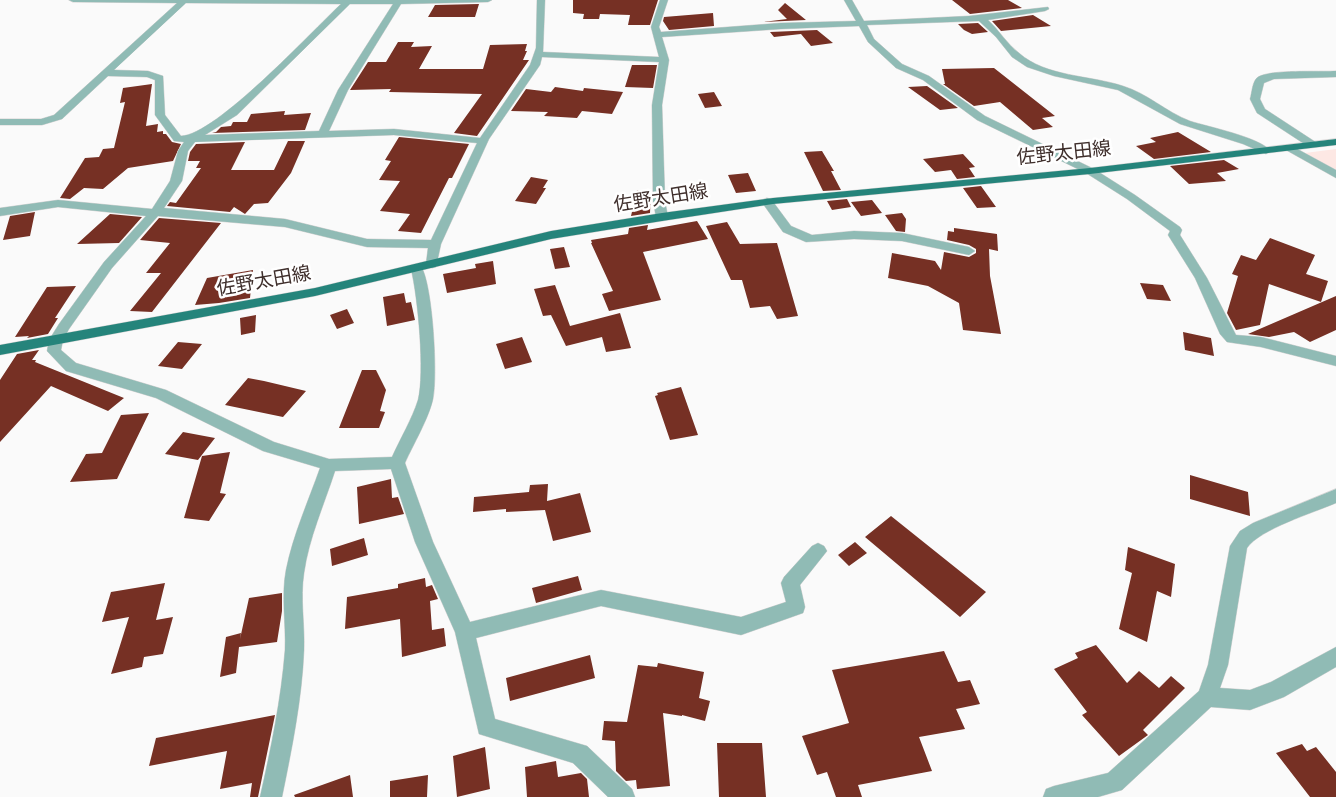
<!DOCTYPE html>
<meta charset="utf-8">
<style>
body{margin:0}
canvas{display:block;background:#fafafa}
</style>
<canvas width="1336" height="797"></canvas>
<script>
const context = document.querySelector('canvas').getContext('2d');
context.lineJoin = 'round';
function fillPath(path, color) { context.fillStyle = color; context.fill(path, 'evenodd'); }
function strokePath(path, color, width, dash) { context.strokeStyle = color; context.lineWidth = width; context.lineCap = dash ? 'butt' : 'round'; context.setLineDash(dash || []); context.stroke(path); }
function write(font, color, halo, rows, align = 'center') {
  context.font = font + ' Signika,"Noto Sans JP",sans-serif'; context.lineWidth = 5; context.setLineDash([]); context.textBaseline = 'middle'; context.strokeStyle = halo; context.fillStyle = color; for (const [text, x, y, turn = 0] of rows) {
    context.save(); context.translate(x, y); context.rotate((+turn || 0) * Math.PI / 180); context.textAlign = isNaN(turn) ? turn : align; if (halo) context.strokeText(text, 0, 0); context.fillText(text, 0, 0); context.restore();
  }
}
fillPath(new Path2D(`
 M1336,149V171L1305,153Z`), '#fde8e4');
fillPath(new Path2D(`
 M573,0H658L650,25H628L630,15L600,14L599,19H583L584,14L573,13Z
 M952,0H1008L1022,8L970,14Z
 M785,3L806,20L763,22L787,19L778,10Z
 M479,4L475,17H428L435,5Z
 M713,13L714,26L669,30L663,21L664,17Z
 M1033,15L1051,26L1001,31L992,21Z
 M978,23L988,32L972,34L964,30L958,24Z
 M817,30L833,43L811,46L801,34L774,37L770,32Z
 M398,42H414L411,47L432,46L419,69H483L490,45L527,44L525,51H527L523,60H529L477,136L454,133L482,94L389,92L391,89L350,90L368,62H386Z
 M632,65H657L653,88L625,87Z
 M994,68L1055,116L1042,118L1053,127L1033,130L1000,102L974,106L943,84H945L942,69Z
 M152,84L146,126L158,124L157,132L163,131V134H166L172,142L181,144L173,161L128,168L103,189L84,188L70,199L60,198L85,158L99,157L103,149L114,148L125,102L120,103L123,88Z
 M927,86L958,108L940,110L908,87Z
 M555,87L583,91L584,88L623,92L612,114L582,111L577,118L544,116L548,112L511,111L526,89L551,92Z
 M714,92L722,106L705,108L698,94Z
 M285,111L284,115L311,113L305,130L212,133L216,132L221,127L231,126L233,122H247L251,114Z
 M1178,132L1211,152L1154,159L1136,146L1156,142L1150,138Z
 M399,137L469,144L452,178H449L421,233L398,231L410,214L380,211L400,181L379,180L391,161L385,160Z
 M288,141H305L291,173L268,203L254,204L245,214L234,207L230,212L167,206L170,202L176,203L201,168H196L200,161H188L190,152L196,144L245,142L231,170H274Z
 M822,151L834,171H831L841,190L823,191L804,152Z
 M963,154L975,167L969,168L975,177L957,179L951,170L935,172L923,159Z
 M1224,160L1239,169L1217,173L1226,181L1189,184L1170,166Z
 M748,173L756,191L736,193L728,175Z
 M531,177L548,180L543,188H546L536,204L515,201Z
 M981,186L996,207L977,208L963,188Z
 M637,190H651L650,213L631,216Z
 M847,199L851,207L832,210L827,201Z
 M872,200L882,213L861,216L851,202Z
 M35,212L30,236L3,240L10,216Z
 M902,213L906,219L905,232L896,231L885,215Z
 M110,214L142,217L119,243L77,244Z
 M159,218L221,223L152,312L130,311L161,273H146L170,243L140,240Z
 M697,221L708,239L643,252L661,300L609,311L602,294L613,291L591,243H592L591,240L628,234L629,228L648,225L647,230Z
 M727,222L740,244L777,243L798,316L777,319L770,306L750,308L742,280H731L706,226Z
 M954,228L997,234L998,251L989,249L990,276L1001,334L963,330L959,303L928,286L888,278L892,253L935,261L941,270L944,252L969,257L976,253V249L969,245L947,240L948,231L954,232Z
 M1270,238L1315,255L1306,274L1328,281L1321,302L1269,284L1260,325L1236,330L1227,313L1238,276L1232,274L1241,255L1256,260Z
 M564,247L570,267L555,269L550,249Z
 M493,261L496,284L447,293L443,274L476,268L475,264Z
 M253,270L250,298L219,303L195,305L207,278Z
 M1140,283L1163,285L1171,301L1147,299Z
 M555,285L570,326L620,313L631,348L606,352L602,337L566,346L551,315L543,316L534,289Z
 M76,286L55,318H58L48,334L27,338L29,336L15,337L47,287Z
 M404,293L406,303L411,302L415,320L387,326L383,297Z
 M1336,296V330L1310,342L1294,332L1269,337L1248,334Z
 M347,309L354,323L337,329L330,315Z
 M256,315L255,332L241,335L240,318Z
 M1183,332L1211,338L1214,356L1185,350Z
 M522,337L532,362L505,369L496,344Z
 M178,342L202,344L182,369L158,366Z
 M39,350L32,360H36L35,362L124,398L108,411L51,386L0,442V380L17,354Z
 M362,370H376L386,390L380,411L385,412L379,428H339Z
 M248,378L264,381L306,391L283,417L225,405Z
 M681,387L698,435L670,440L655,396L658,395L657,393Z
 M149,413L117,479L70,482L86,454L102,453L121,415Z
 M183,432L215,438L198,460L165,454Z
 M230,452L220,493L226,494L209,521L184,518L202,456Z
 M1190,475L1248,492L1250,516L1190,499Z
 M391,479L392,498L398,497L404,514L359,524L357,487Z
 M548,484L547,501L580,493L591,532L553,541L545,510L506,512V509L473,512L474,497L529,492L530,485Z
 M891,516L986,592L960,617L865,537Z
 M364,538L368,555L332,566L330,549Z
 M855,542L867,553L849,566L838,555Z
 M1128,547L1175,564L1171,597L1157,591L1147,642L1119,629L1132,573L1125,570Z
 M578,576L582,590L536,603L532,588Z
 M425,578L426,587L432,585L438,599L430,601L432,630L444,628L446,646L402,657L400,619L345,629L347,597L398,588V584Z
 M165,583L156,620L173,617L163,654L144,657L142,667L111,674L129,617L102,622L111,592Z
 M282,593V611L277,642L239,647L236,673L220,677L226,637L241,633L240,639L249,598Z
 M1096,645L1127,683L1139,671L1159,688L1171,676L1185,688L1143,730L1148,735L1119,756L1082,715L1087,712L1054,669L1078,658L1075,653Z
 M944,651L958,682L970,680L980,704L956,709L965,729L919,737L932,771L858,785L862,797H836L827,772L817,775L802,736L849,723L832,670Z
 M590,655L595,678L510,701L506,678Z
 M658,663L704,672L699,698L710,701L705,721L682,715V716L663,713L670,786L637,789L636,780L626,781L616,771L615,741L602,740L604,721L627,722L638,665L657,667Z
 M275,715L258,797H250L252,783L220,789L227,751L149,766L156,738Z
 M717,743H762L766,797H719Z
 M1302,744L1307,751L1316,747L1336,772V797H1310L1276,753Z
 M485,747L490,789L457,797L453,756Z
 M556,761L558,777L581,773L587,779L589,797H527L525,767Z
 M350,775L353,797H295L294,795Z
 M428,775L427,797H390V781Z`), '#763024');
const minor = new Path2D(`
 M69,0H492L488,2L401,4L348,90L329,131L394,129L480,138L530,65L536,48L537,0H545L543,52L659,57L651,27L660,0H668L659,27L661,32L781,23L856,21L844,0H852L864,21L969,16L1048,7L1049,9L1045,11L988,20C999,30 1007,44 1019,53C1046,77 1090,75 1123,86C1147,93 1166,112 1190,121C1209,127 1259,137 1271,151L1266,154L1243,144L1180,124L1118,90L1054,76L1027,67L1012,57L996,37L979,21L867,25L874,39L902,64L929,76L985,116L1094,169L1135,195L1180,227L1182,230L1180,235L1207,278L1236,335L1261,337L1336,356V366L1261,347L1227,342L1220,334L1195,278L1168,235L1170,231L1127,199L1086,173L977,120L923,80L896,68L868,42L859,26L781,29L662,37L669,60L662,105L665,201L668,217L662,221L656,217L653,201L652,105L659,62L542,57L540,65L489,139L441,244L436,267L432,268L426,264L428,248L367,247L285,227L158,216L112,268L69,329L63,340L61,350L76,363L166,390L274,442L329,459L392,457C400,439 412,419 418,400C425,373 418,298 411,269L417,265L421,266C433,285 438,377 433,399C429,418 413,445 405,463L433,542L470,622L601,590L741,617L786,602L781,583L784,577L812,546L818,543L824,546L827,551L800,585L805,607L803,613L741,635L601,606L476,638L495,719L587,746L632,789L635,797H608L573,763L479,734L455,632L415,542L391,469L335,471C324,505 309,538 304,573C300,599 305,624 304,650C302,699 292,748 282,797H260C271,748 281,700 285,650C286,623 281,596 286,570C293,535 308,502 320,468L263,451L156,398L66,371L47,351L49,340L59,324L104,262L146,216L58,207L0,216V208L58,200L152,209L170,181L178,151L184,142L174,141L155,115V80L147,77L108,76L62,119L42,125H0V119H41L54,115L177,3L73,2ZM186,3L341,4C311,32 216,135 181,136L165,115L163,76L148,71L114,70ZM350,4H393L338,90L319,131L205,135L237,115ZM394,135L477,143L431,240L367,239L285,219L164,208L182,181L188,151L195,142Z
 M1336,71V77L1274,79L1264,83L1260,99L1265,109L1317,143L1318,145L1317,147H1309L1257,113L1250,99C1252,93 1252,81 1258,77C1271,69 1319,72 1336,71Z
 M1290,145L1336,170V178L1286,150L1285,148Z
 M767,198L771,199L791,226L812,235L854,231L902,233L969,247L975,251L969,255L902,241L854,239L806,242L783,232L761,201Z
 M1336,489V503C1313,513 1260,529 1247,548L1228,665L1220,688L1250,690L1271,682L1336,647V667L1284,697L1250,710L1211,707L1122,790L1098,797H1043L1046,789L1054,786L1108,773L1199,691L1208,665L1230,546L1240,531L1253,523Z`);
const major = new Path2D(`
 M1336,139V145L1090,174L773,204L662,221L551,239L315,296L0,355V345L315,288L551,231L662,213L773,198L1090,168Z`);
strokePath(minor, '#d8d5d5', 1);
strokePath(major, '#d8d5d5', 1);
fillPath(minor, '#90bbb5');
fillPath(major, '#25847b');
write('19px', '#3f2f2c', '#fff', [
 ["佐野太田線",1064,154,-6],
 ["佐野太田線",661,199,-9],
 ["佐野太田線",264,282,-10]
]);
</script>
